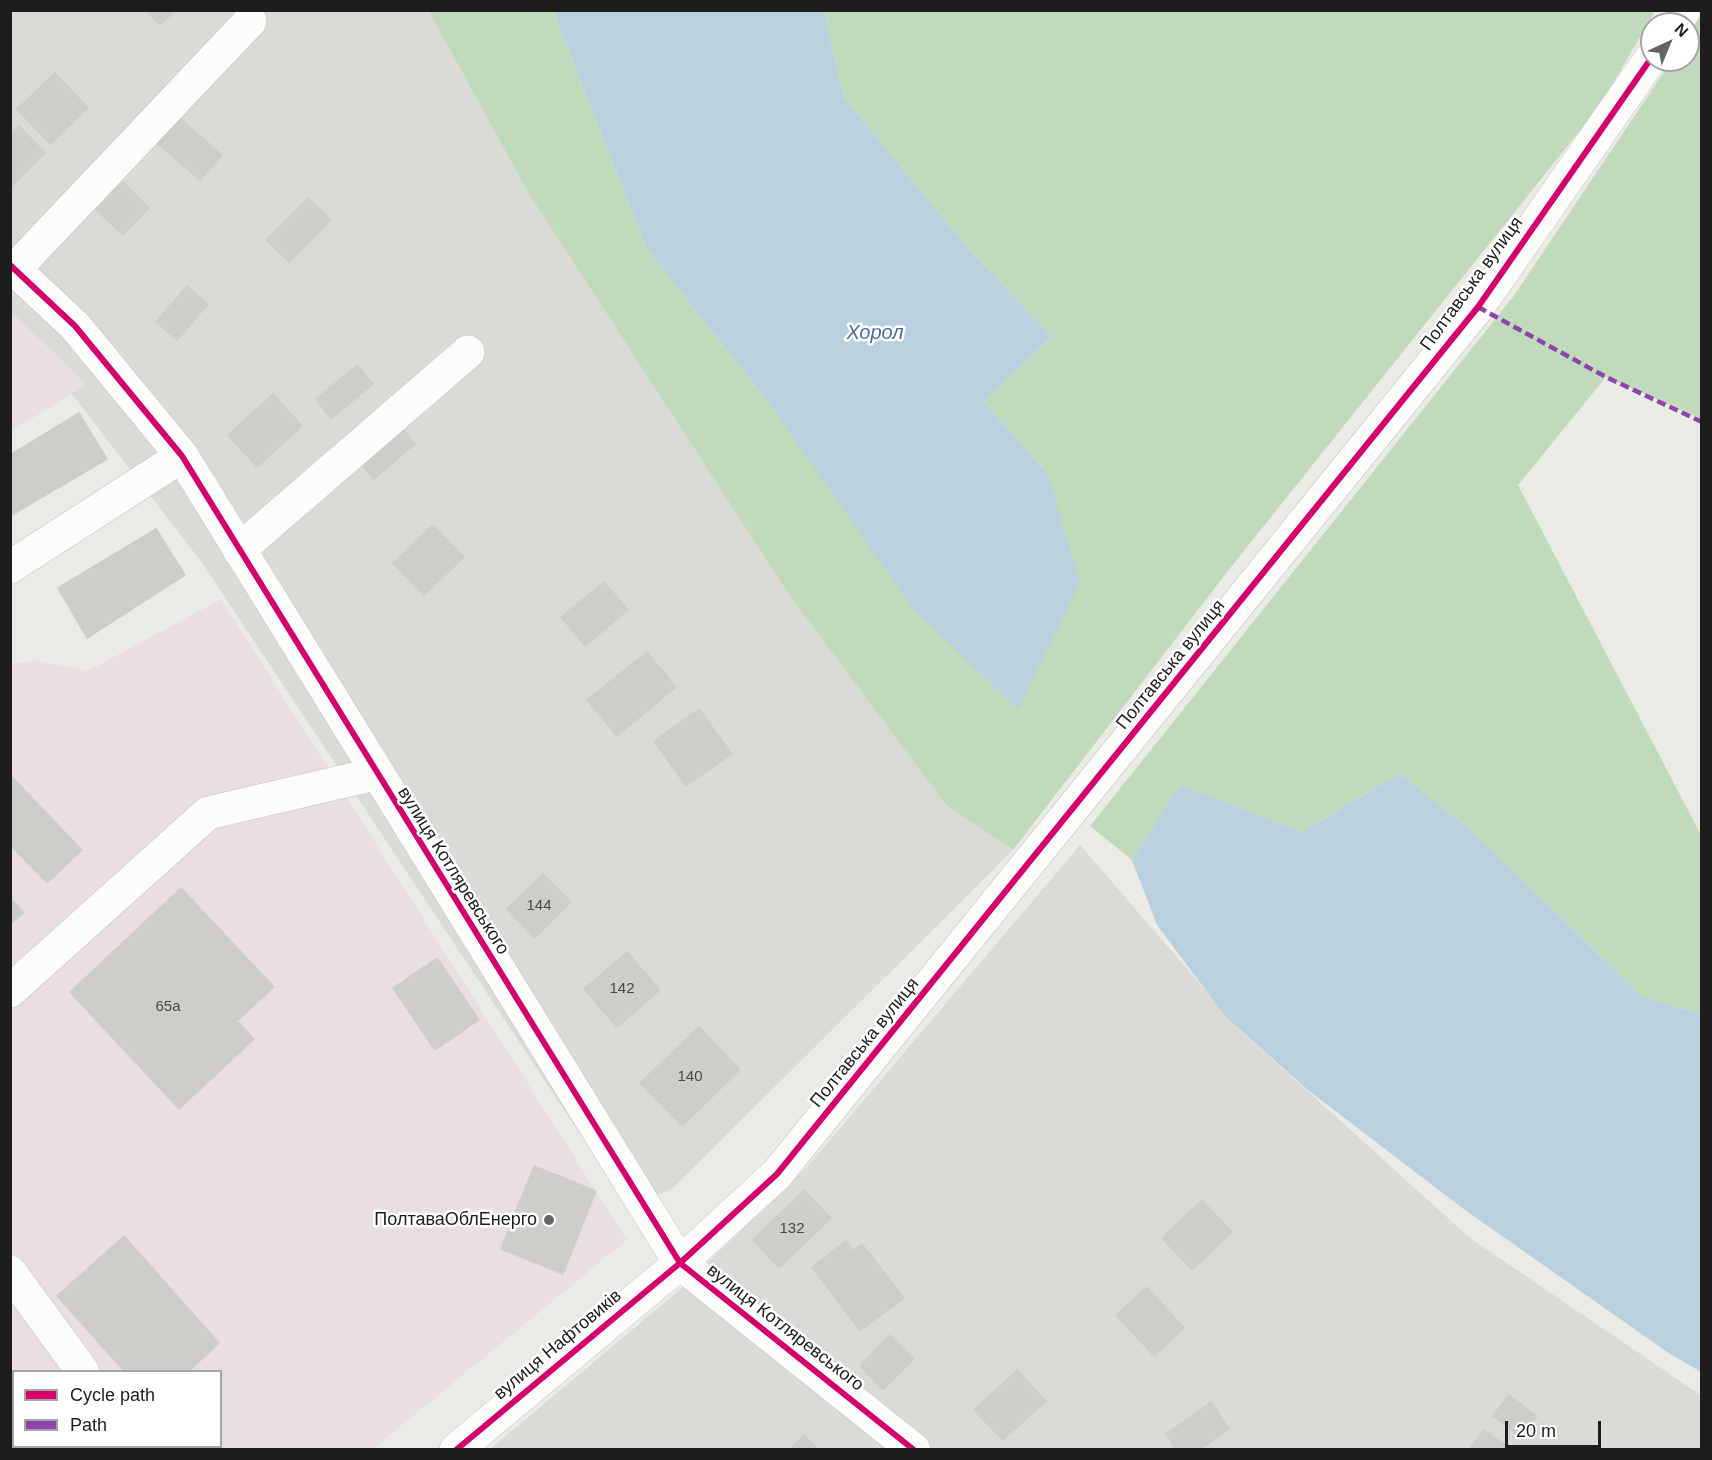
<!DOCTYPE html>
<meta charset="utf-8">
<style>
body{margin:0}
#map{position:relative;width:1712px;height:1460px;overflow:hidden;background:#ebebe6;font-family:Arial,sans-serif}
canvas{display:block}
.frame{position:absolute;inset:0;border:12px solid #1d1d1d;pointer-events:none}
.legend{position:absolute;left:12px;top:1370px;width:210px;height:78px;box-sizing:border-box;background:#fff;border:2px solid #a5a5a5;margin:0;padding:8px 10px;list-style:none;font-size:18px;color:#1d1d1d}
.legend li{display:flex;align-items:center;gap:12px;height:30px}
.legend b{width:30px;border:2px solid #a5a5a5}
.north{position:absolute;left:1640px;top:12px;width:60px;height:60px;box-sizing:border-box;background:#fff;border:2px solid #a5a5a5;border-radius:50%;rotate:44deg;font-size:16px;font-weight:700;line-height:24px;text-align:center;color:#1d1d1d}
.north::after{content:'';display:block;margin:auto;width:21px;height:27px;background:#656563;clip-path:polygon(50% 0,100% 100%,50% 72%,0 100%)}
.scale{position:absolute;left:1505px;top:1421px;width:96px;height:27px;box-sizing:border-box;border:3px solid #1d1d1d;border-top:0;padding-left:8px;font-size:18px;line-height:21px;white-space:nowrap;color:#1d1d1d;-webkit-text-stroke:4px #fff;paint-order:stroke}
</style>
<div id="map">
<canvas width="1712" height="1460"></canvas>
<div class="frame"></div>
<ul class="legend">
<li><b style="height:8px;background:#d6006c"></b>Cycle path</li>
<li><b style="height:8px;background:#8e44ad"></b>Path</li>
</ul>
<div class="north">N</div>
<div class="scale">20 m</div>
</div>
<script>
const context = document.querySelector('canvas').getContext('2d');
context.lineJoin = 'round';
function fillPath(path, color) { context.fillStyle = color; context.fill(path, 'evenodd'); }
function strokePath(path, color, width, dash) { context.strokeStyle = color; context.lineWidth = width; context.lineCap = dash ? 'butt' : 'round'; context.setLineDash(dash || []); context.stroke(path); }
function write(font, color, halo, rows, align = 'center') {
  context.font = font + ' Arial,sans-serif'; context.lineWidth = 5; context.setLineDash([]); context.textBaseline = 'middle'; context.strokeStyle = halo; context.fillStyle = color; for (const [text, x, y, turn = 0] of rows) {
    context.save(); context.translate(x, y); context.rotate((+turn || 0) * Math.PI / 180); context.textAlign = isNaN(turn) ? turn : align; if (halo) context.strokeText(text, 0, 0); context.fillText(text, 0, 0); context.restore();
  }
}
fillPath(new Path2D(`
 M11,11H429L947,806L1013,850L673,1188L629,1208L203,564L11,315Z
 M1080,845L1240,1030L1470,1238L1702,1396L1701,1450H489L675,1294L808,1166Z`), '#dadad7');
fillPath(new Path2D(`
 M11,311L86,384L11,432H10Z
 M221,599L627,1240L373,1449L11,1450V664L35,660L88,671ZM14,1372H220V1446H14Z`), '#e9dfe3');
fillPath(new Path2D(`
 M429,11H553L647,249L769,403L1047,473L984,402L1052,336L973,254L844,98L824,11H1655L1601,104L1231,567L1013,850L947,806L790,596L528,192Z
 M1701,15V419L1606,377L1518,485L1701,835V1014L1642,997L1473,832L1400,773L1303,832L1180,785L1132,860L1090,826L1513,297L1672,60H1688V36Z`), '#c1dabc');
fillPath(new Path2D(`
 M553,11H824L844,98L973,254L1052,336L984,402L1047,473L1080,582L1018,710L912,607L769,403L647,249Z
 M1400,773L1473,832L1642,997L1701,1014V1372L1670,1354L1465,1210L1309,1091L1226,1017L1157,925L1132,860L1180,785L1303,832Z`), '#b9d0de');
const building = new Path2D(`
 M146,10H176L160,25Z
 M55,73L88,108L50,144L17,109Z
 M177,116L222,155L200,180L155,141Z
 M19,126L45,153L11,187L10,134Z
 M123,182L149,208L123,235L96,210Z
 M308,198L331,220L289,262L266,240Z
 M187,286L208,304L177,340L156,322Z
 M357,365L373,384L331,419L316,399Z
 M273,394L302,426L257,467L228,435Z
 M79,413L107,459L10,516V455Z
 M398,424L415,444L374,479L357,459Z
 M433,525L464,557L424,595L393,563Z
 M156,529L185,575L87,638L58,588Z
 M604,582L628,610L585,646L561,617Z
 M647,652L676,687L617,736L587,700Z
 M699,709L732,754L686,786L654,741Z
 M10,775L82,850L47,883L10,845Z
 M543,874L571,902L535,938L507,909Z
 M181,888L274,987L237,1021L254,1039L179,1109L70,992Z
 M10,898L24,913L10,924Z
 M627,952L660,990L617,1027L584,989Z
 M437,958L479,1020L435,1050L393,988Z
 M699,1027L740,1070L682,1126L640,1083Z
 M534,1166L596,1191L563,1274L501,1249Z
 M804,1190L831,1218L779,1268L753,1240Z
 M1202,1200L1232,1232L1192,1270L1162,1238Z
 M124,1236L219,1343L188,1372H125L57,1296Z
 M846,1241L853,1251L862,1244L904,1298L860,1331L812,1267Z
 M1147,1287L1184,1328L1154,1356L1116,1315Z
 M890,1335L914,1359L883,1390L860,1366Z
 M1017,1370L1046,1401L1003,1440L974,1410Z
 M1509,1395L1537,1416L1521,1437L1493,1416Z
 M1211,1402L1229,1429L1200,1450H1176L1166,1434Z
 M1484,1430L1512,1450H1469Z
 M804,1435L819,1450H789Z`);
fillPath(building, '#cecdc9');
strokePath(building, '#cecdc7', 1.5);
const minor = new Path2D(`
 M1675,24L1684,10
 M10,265L75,326L182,456L680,1263L914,1450
 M15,269L250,21
 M239,550L468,352
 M10,567L182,456
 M10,991L208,813L375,774
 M10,1272L83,1372
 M137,1446L139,1450
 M456,1450L680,1263L777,1174L1478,307L1652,57`);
strokePath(minor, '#c4c4c2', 34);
strokePath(minor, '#fcfcfb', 33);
strokePath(new Path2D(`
 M10,1399L14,1403
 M45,1446L48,1450`), '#cacac9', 4.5, [12, 12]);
strokePath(new Path2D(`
 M1478,307L1606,377L1702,422`), '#8e44ad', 4.5, [9, 4.5]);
strokePath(new Path2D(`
 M10,265L75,326L182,456L680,1263L914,1450
 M456,1450L680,1263L777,1174L1478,307L1652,57`), '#d6006c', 6);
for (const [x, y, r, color] of [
 [549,1220,6,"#656563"]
]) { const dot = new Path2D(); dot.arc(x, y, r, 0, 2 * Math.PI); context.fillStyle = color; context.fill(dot); strokePath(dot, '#fff', 2); }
write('15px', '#494948', null, [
 ["144",539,906],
 ["142",622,989],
 ["65а",168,1007],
 ["140",690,1077],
 ["132",792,1229]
]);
write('18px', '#1d1d1d', '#fff', [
 ["Полтавська вулиця",1472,284,-54],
 ["Полтавська вулиця",1171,665,-51],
 ["вулиця Котляревського",453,871,58],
 ["Полтавська вулиця",865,1043,-51],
 ["вулиця Котляревського",785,1328,38],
 ["вулиця Нафтовиків",558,1345,-40]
]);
write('18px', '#1d1d1d', '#fff', [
 ["ПолтаваОблЕнерго",537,1220]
], 'right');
write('italic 20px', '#4c6aaa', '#fff', [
 ["Хорол",875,333]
]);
</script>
